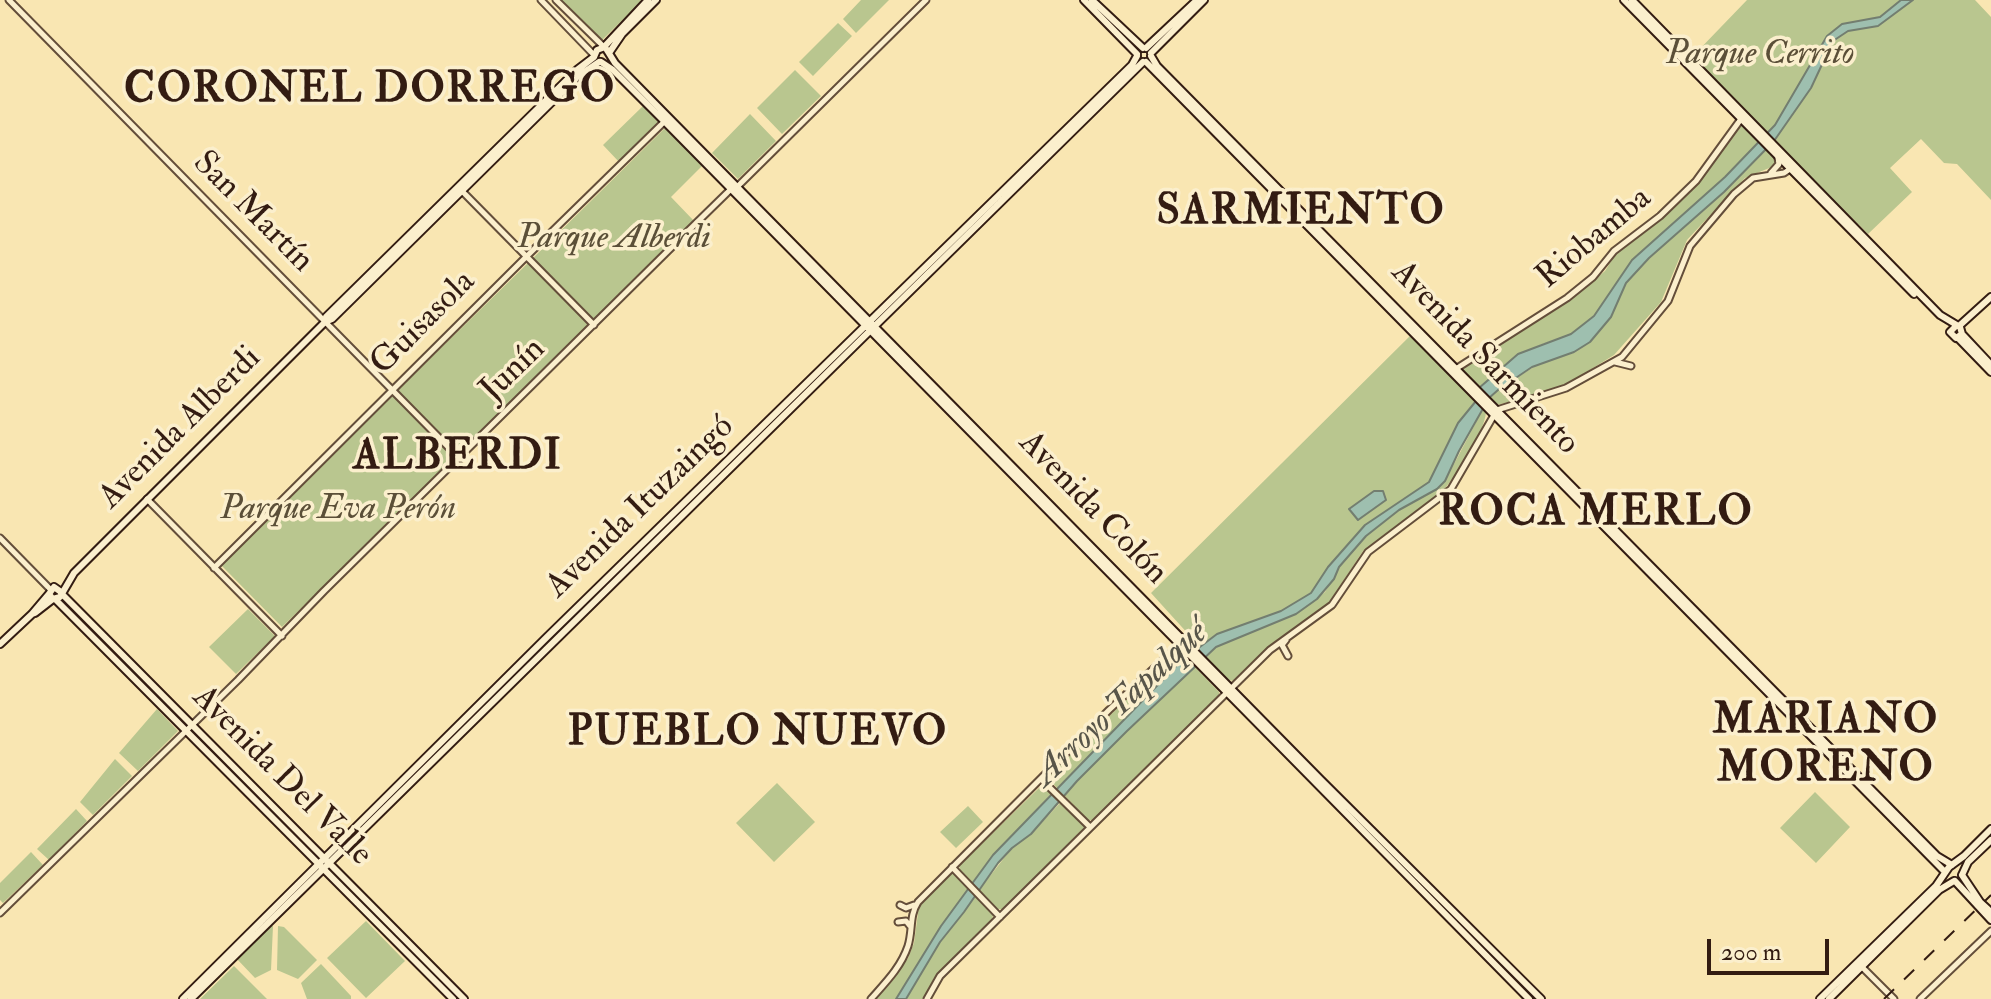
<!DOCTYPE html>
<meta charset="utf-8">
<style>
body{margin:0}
#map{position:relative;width:1991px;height:999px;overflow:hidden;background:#f9e6b2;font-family:"IM FELL Double Pica",serif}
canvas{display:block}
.scale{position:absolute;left:1707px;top:939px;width:122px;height:36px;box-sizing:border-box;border:4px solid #331c12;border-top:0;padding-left:10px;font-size:24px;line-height:28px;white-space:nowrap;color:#331c12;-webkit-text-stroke:6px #fbefcd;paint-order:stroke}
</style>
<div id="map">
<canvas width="1991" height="999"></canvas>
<div class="scale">200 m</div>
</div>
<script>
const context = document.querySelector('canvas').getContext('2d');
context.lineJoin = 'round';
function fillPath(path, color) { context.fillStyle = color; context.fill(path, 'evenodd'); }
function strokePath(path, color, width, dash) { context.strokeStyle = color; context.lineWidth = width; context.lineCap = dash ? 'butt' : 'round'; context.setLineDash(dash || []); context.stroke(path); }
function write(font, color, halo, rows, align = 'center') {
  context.font = font + ' "IM FELL Double Pica",serif'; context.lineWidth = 7; context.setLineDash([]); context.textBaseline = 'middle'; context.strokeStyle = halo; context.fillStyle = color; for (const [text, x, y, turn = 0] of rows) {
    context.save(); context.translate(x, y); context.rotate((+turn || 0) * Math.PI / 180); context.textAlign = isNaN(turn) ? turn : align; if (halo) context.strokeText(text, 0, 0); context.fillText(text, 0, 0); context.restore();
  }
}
fillPath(new Path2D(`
 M561,0H640L642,1L601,41Z
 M861,0H889L856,33L843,19Z
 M1747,0H1901L1880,17L1842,24L1776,125L1767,133L1693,56Z
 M1913,0H1975L1991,17V200L1957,164L1944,163L1921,139L1890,168L1912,192L1868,234L1774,141L1811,88L1833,41L1848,31L1878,26Z
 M838,23L852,36L813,76L799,62Z
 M795,70L821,96L782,134L757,108Z
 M643,106L660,124L620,163L603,145Z
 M750,114L776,141L738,179L712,153Z
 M1740,125H1744L1759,141L1725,177L1632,260L1594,316L1571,334L1540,345L1479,388L1462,371V366L1570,300L1605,271L1615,255L1658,222L1706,174Z
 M666,127L703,165L671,197L695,222L594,321L532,259Z
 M1766,148L1776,159L1774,166L1745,178L1687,240L1661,302L1614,355L1564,386L1501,404L1496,405L1489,398L1498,390L1611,317L1626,283L1649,258L1724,192Z
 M528,263L590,325L459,454L397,391Z
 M1413,333L1476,401L1458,423L1429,482L1365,525L1328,567L1311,593L1281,611L1217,634L1200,647L1151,593Z
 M393,395L455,458L282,627L221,565Z
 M1483,409L1486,412C1485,432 1455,478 1441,493L1363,551L1328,604L1277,641L1234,681L1229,680L1206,657L1216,647L1296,614L1325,592L1339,567L1366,536L1399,510L1437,489L1445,481Z
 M248,609L275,636L236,674L209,647Z
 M1175,652H1181L1186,658L1057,788L1050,780V774Z
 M1195,667L1219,692V697L1094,820H1088L1065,796C1101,748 1151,708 1195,667Z
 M157,709L178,731L138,771L119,753Z
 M115,759L132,776L93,815L80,802Z
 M777,783L815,822L774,862L736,823Z
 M1040,787H1045L1052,793L993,855L972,883L960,870L959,866Z
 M1815,792L1850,827L1816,863L1780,828Z
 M1061,802L1084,826V830L1003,909H997L979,890L1012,848L1031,834Z
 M968,806L983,822L956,848L940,832Z
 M76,809L87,821L49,860L37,849Z
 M31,852L43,865L3,903L0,900V883Z
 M951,874H954L968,889L941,926L896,999H876L893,980L908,958L914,943L919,906Z
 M975,896L993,915L992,921L934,978L923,999H906L940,942Z
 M366,921L405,961L366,998L327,958Z
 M268,926H273L271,970L255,978L236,958Z
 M278,926L284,927L317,960L298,979L277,970Z
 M321,964L351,996V999H307L301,983Z
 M234,966L267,999H200Z`), '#b9c68f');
const water = new Path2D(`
 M1901,0H1913L1878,26L1848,31L1833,41L1811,88L1774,141L1724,192L1649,258L1626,283L1611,317L1590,342L1574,352L1532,367L1498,390L1489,398L1459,451L1445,481L1437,489L1399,510L1366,536L1339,567L1334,579L1317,599L1296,614L1216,647L1127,731L1077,781L1031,834L1012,848L998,863L964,912L940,942L906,999H896L941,926L993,855L1180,662L1217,634L1281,611L1311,593L1328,567L1365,525L1429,482L1458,423L1476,401L1479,388L1518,354L1571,334L1594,316L1632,260L1725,177L1775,125L1827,36L1842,24L1880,17Z
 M1374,491H1383L1386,500L1358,520L1349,509Z`);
fillPath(water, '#9ebfaf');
strokePath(water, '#737e70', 2);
const tertiary = new Path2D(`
 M9,0L460,459
 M541,0L594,55
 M556,0L603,46
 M1771,173L1779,164L1778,158
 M460,189L594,325
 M1615,362L1631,366
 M1454,370L1567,298L1593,277L1614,251L1660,216L1696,181L1741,119
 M147,499L282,636
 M0,538L50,589
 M214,568L527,256L665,121
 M1286,640L1282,645L1288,656
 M1041,779L1090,827
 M952,867L1000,917
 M900,905L906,908L914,905
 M0,913L238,680L324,591L684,235L731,189L738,186L926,0
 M898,922L906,921L910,926
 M1861,966L1894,999
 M871,999C886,982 901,967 908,946C913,930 909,916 918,902L1109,710L1180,644
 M927,999L940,976L1270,650L1332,605L1368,552L1451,489L1497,410L1566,388L1622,357L1668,301L1690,246L1734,194L1753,178L1784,173L1793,167
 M1920,999L1991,931`);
const secondary = new Path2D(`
 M1084,0L1137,54
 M1092,0L1143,48
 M1624,0L1914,294
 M1632,0L1940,315L1960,327L1962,334L1956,338L1950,332L1956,326
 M604,47L648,0
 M1146,48L1197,0
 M609,53L622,34L656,0
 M1151,53L1204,0
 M1151,56L1157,66L1937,856L1952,865
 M601,62L613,70L665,122L1529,999
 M1146,62L1945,872
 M325,322L332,319L577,77L599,62
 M1959,326L1991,297
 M1962,334L1991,365
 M1958,338L1991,372
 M61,592L54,587L49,594L53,599L60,597L74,573L325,322L326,317L577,70L594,57L597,50L605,47L615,63L1321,780L1541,999
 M61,593L464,999
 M55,599L453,999
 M35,613L53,599
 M0,644L32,614L49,594
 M1962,875L1980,902L1991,912
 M1962,875L1968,862L1991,840
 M1955,881L1991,920
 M183,999L547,637L1132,65L1137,56
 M191,999L1143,62
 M1820,999L1936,886L1949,867L1964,856L1991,829
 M1829,999L1939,890L1954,881`);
strokePath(tertiary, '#644e3a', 9);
strokePath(secondary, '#331c12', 10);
strokePath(tertiary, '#fbefcd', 5);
strokePath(secondary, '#fbefcd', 6);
strokePath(new Path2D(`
 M1884,999L1991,895`), '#331c12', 2, [14, 14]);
write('italic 34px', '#5b4f38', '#fbefcd', [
 ["Parque Cerrito",1760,56],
 ["Parque Alberdi",614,240],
 ["Parque Eva Perón",338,511]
]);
write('34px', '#331c12', '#fbefcd', [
 ["San Martín",252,213,45],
 ["Riobamba",1595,239,-40],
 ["Guisasola",424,324,-45],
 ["Avenida Sarmiento",1484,359,46],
 ["Junín",514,371,-44],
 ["Avenida Alberdi",181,429,-45],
 ["Avenida Ituzaingó",641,508,-44],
 ["Avenida Colón",1092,509,46],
 ["Avenida Del Valle",281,777,45]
]);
write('italic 36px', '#585549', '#fbefcd', [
 ["Arroyo Tapalqué",1122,705,-43]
]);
context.letterSpacing = '2px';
write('bold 42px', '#331c12', '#fbefcd', [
 ["CORONEL DORREGO",370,92],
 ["SARMIENTO",1301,214],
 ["ALBERDI",458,459],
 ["ROCA MERLO",1596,515],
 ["MARIANO",1826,723],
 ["MORENO",1826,771],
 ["PUEBLO NUEVO",758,735]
]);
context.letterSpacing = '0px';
</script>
